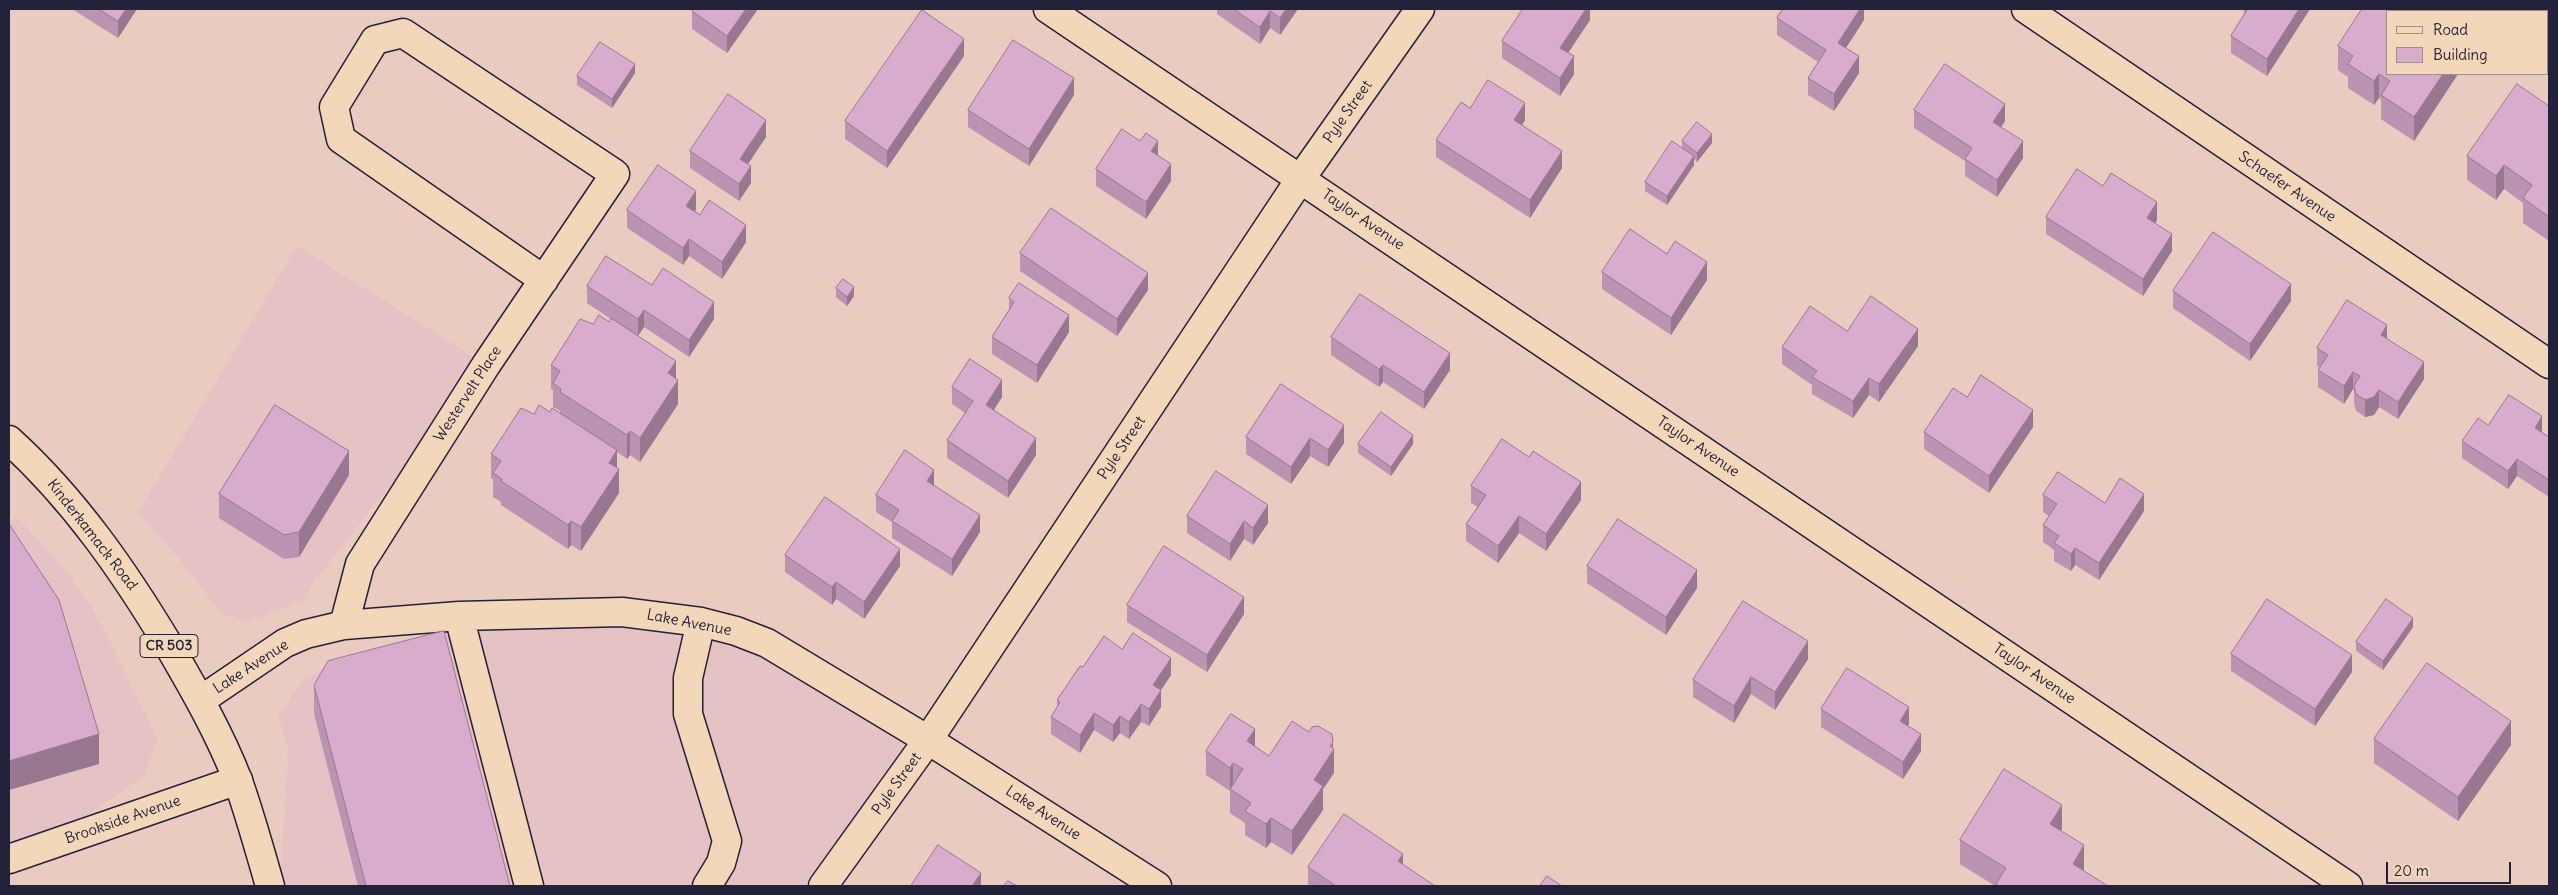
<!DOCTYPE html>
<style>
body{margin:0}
#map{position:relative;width:2558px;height:895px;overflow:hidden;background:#eacbbf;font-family:Delius,sans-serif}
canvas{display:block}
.frame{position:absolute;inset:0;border:10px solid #22223b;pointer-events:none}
.legend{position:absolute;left:2386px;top:10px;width:162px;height:65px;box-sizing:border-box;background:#f2d8b9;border:1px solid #9f8f87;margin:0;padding:6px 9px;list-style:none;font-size:15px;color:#22223b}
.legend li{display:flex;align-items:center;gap:10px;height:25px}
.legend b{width:25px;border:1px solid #9f8f87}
.scale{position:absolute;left:2386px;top:862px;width:125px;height:22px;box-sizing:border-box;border:2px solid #22223b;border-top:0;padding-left:6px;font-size:15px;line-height:18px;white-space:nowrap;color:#22223b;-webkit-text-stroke:4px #f2d8b9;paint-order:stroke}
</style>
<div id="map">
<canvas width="2558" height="895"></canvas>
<div class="frame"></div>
<ul class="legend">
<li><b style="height:6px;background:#f2d8b9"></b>Road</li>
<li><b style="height:14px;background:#d9acce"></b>Building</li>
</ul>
<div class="scale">20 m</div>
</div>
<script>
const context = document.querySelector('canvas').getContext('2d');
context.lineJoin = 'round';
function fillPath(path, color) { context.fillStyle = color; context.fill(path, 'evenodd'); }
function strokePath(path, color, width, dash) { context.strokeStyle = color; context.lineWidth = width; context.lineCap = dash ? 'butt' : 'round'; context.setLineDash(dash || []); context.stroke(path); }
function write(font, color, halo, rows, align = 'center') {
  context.font = font + ' Delius,sans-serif'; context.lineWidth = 4; context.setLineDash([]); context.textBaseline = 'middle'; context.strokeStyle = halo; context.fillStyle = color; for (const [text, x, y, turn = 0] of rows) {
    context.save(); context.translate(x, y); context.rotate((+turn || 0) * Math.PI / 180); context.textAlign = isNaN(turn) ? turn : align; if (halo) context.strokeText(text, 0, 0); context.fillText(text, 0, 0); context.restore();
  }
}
fillPath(new Path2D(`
 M297,246L486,365L315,580L304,600L249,622L222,614L182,562L138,512Z
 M18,518L67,572L98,617L158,739L144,776L40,848L9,859V522Z
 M459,616L701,622L928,740L823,886H280L288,750L278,715L305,678L330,666L400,652Z`), '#e5c2c4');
const minor = new Path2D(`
 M1048,9L2348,886
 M2026,9L2549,364
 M459,616L529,886
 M701,622L688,678V714L727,841L721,863L707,886
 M344,625L360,564L486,365L615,174L403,33L375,40L334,107L341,139L544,280
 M201,700L285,643L306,634L344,625L459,616L622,612L701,622L736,631L767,643L928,740L1157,886
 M9,859L238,780
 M823,886L928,740L1301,178L1420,9`);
const major = new Path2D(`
 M9,440C74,499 124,571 169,646C194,689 220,734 238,781C250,815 260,851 270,886`);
strokePath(minor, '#22223b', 31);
strokePath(major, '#22223b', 31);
strokePath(minor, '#f2d8b9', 28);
strokePath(major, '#f2d8b9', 28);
fillPath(new Path2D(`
 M72,9H137L118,38Z
 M758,9L727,53L692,29V11Z
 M1217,9H1298L1280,35L1270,28L1260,44L1217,14Z
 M1590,9V20L1568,53L1574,74L1560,96L1502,58V41Z
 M1864,9V20L1846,48L1859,73L1834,111L1808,95V78L1818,62L1777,35V18Z
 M2244,9H2310L2267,76L2231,53V36L2244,15Z
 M2338,46L2387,74H2458L2414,141L2381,119V100L2379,98L2374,105L2348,88V77L2338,70Z
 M964,56L887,168L845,139V121Z
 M635,73L612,108L577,85V76Z
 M1074,95L1029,166L968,127V110Z
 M2549,106V241L2523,223V203L2504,189L2496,200L2467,180V156Z
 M1470,108L1525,120L1522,125L1562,168L1530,218L1436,157V140Z
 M1914,110L2005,121L2001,127L2023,158L1997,197L1965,176V161L1914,128Z
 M766,137L748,164L751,183L739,201L690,168V151Z
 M1682,141L1712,143L1697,162L1694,159V165L1667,205L1645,191V182L1682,147Z
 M1158,155L1171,181L1146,219L1096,186V169Z
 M2103,186L2157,220L2155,223L2172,251L2143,296L2046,234V217Z
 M696,209L695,211L746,242L722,279L689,256L683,265L627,228V210Z
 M1020,253L1148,290L1117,336L1020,271Z
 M1667,254L1707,280L1671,335L1602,289V272Z
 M652,285L714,319L689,357L644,327L638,336L676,379L678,404L640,462L630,455L627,459L617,452V468L619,493L581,551L571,545L568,549L501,505V502L493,497V479L491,478V454L534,414L550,412L560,413V411L553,407V390L551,389V365L593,324L609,322L611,319L587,303V286Z
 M836,288L854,296L847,306L836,297Z
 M2173,291L2291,301L2250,361L2173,308Z
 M1009,298L1069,332L1037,383L992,354V337L1009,311Z
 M1847,331L1918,346L1879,402L1869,395L1853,418L1812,394V385L1782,364V347Z
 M1331,337L1450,370L1424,409L1383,382L1379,387L1331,355Z
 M2387,339L2424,379L2398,419L2379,407L2374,415L2365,417L2356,411L2354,403V390L2353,389L2344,404L2318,387V370L2320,368L2317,366V348Z
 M1281,384L1344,443L1328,467L1310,456L1291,484L1246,454V437Z
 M952,387L1002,397L994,410L1036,455L1008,498L947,458V440L965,413L952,404Z
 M1967,397L2033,427L1989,493L1924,449V432Z
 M2488,425L2542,432L2549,437V497L2517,476L2508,489L2462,458V441Z
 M1358,444H1413L1391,476L1358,453Z
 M1529,457L1581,500L1546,551L1519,533L1498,563L1466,541V524L1478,507L1471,503V486Z
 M349,475L299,557L284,559L219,518V494Z
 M934,485L980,532L952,576L892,538V522L876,512V495Z
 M2043,495L2105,503L2144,511L2099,580L2075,565L2071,571L2054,561V550L2043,542V525L2049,516L2043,512Z
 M1187,516L1268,523L1253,545L1244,539L1230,561L1187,533Z
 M785,555L900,566L864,619L836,599L832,605L785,572Z
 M1587,566L1697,588L1666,635L1587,583Z
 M1127,605L1244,614L1207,672L1127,622Z
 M2413,627L2383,670L2356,651V642Z
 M1122,649L1171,675L1161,690V707L1149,726L1141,722L1129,739L1120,733L1113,742L1094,730L1080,753L1051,734V717L1057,707V700L1083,667Z
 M2231,654L2352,672L2315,726L2231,671Z
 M1808,659L1775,710L1751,694L1734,723L1693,697V680Z
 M314,685L510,886H358L314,714Z
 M1821,709L1909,724L1908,726L1921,751L1903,779L1821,727Z
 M2374,739L2511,745L2458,821L2374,763Z
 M1255,747L1269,756L1333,748L1334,773L1323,789V810L1292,855L1271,842L1266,848L1245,835V823L1230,813V791L1206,775V751Z
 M2062,829L2060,830L2084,869L2083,871L1995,886L1960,864V840Z
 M1403,865L1435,886H1311L1308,884V867Z`), '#bb94b1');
fillPath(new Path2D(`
 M126,9H137L118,38V21Z
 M746,9H758L727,53V36Z
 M1286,9H1298L1280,35V18Z
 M1586,9H1590V20L1560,65V48Z
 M1860,9H1864V20L1838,60V43Z
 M2299,9H2310L2267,76V59Z
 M1270,11V28L1260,44V27Z
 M964,39V56L887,168V151Z
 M1574,56V74L1560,96V78Z
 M1859,56V73L1834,111V94Z
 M635,64V73L612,108V99Z
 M2379,74V98L2374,105V81Z
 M2443,74H2458L2414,141V117Z
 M1074,78V95L1029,166V149Z
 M1525,103V120L1514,137V120Z
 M2005,104V121L1993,139V122Z
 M766,120V137L740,176V159Z
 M1712,134V143L1697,162V153Z
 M1158,141V158L1151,151Z
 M2023,141V158L1997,197V180Z
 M1562,151V168L1530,218V200Z
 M1694,156V165L1667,205V196Z
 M1171,164V181L1146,219V202Z
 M2504,165V189L2496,200V176Z
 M751,166V183L739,201V184Z
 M696,191V209L686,223V206Z
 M2157,202V220L2147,236V218Z
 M746,225V242L722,279V262Z
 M2172,234V251L2143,296V279Z
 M689,239V256L683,265V248Z
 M1707,262V280L1671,335V318Z
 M1148,273V290L1117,336V319Z
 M2291,284V301L2250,361V344Z
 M854,287V296L847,306V297Z
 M714,302V319L689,357V340Z
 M644,310V327L638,336V319Z
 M1069,315V332L1037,383V365Z
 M2387,325V342L2381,335Z
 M1918,329V346L1879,402V384Z
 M1450,353V370L1424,409V392Z
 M676,361V383L678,380V404L640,462V438L668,373Z
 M2424,362V379L2398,419V402Z
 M1383,365V382L1379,387V369Z
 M2353,372V389L2344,404V386Z
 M1869,378V395L1853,418V401Z
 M1002,380V397L986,422V405Z
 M2379,390V407L2374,415L2365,417V400Z
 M2033,410V427L1989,493V476Z
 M2542,416V434L2535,428Z
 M1344,425V443L1328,467V450Z
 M630,431V455L627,459V435Z
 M1413,435V444L1391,476V467Z
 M1036,438V455L1008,498V481Z
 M1310,438V456L1291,484V467Z
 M617,450V472L619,469V493L581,551V527L609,463Z
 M349,451V475L299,557V532Z
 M2517,459V476L2508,489V471Z
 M934,470V487L927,481Z
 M1581,482V500L1546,551V534Z
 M2144,494V511L2099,580V563Z
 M1268,505V523L1253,545V528Z
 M980,515V532L952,576V559Z
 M1519,516V533L1498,563V546Z
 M571,521V545L568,549V525Z
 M1244,521V539L1230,561V544Z
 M2075,548V565L2071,571V554Z
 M900,549V566L864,619V602Z
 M1697,570V588L1666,635V617Z
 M836,582V599L832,605V587Z
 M1244,597V614L1207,672V655Z
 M2413,618V627L2383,670V661Z
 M1808,641V659L1775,710V692Z
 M2352,655V672L2315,726V709Z
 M1171,658V675L1153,702V685Z
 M1751,677V694L1734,723V706Z
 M1161,690V707L1149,726V709Z
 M1141,704V722L1129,739V722Z
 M1909,707V724L1900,738V721Z
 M1094,713V730L1080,753V735Z
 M1120,716V733L1113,742V725Z
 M2511,721V745L2458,821V797Z
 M1255,729V753L1247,741Z
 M99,734V764L9,790V761Z
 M1921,734V751L1903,779V762Z
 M1333,742V751L1334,749V773L1323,789V810L1292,855V831L1314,780Z
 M1233,763V787L1230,789V768Z
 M2062,805V829L2050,848V824Z
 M1271,818V842L1266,848V824Z
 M2084,845V869L2074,886L2073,864Z
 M1403,854V871L1398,861Z
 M981,873V886H972Z`), '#987890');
const building = new Path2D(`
 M99,9H126L118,21Z
 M694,9H746L727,36L692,11Z
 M1234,9H1286L1280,18L1270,11L1260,27Z
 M1523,9H1586L1560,48L1574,56L1560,78L1502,41Z
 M1783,9H1860L1838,43L1859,56L1834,94L1808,78L1826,50L1777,18Z
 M2248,9H2299L2267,59L2231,36Z
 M2362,9H2420L2424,11H2387V74H2443L2414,117L2381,95L2390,81L2379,74L2374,81L2348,64L2353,56L2338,46Z
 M922,10L964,39L887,151L845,121Z
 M1013,40L1074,78L1029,149L968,110Z
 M600,42L635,64L612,99L577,76Z
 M1945,64L2005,104L1993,122L2023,141L1997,180L1965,159L1972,148L1914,110Z
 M1488,80L1525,103L1514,120L1562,151L1530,200L1436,140L1461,102L1470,108Z
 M2517,84L2549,106V217L2523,198L2532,185L2504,165L2496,176L2467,156Z
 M728,94L766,120L740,159L751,166L739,184L690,151Z
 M1697,122L1712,134L1697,153L1682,141Z
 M1122,129L1140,141L1146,133L1158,141L1151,151L1171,164L1146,202L1096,169Z
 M1672,141L1694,156L1667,196L1645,182Z
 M658,165L696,191L686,206L700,215L709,200L746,225L722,262L689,239L683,248L627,210Z
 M2077,169L2103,186L2111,173L2157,202L2147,218L2172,234L2143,279L2046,217Z
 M1051,208L1148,273L1117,319L1020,253Z
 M1630,229L1667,254L1675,241L1707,262L1671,318L1602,272Z
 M2213,232L2291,284L2250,344L2173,291Z
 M606,256L652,285L663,268L714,302L689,340L644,310L638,319L587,286Z
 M843,279L854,287L847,297L836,288Z
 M1019,283L1069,315L1037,365L992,337L1014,302L1009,298Z
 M1360,294L1450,353L1424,392L1383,365L1379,369L1331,337Z
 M1871,296L1918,329L1879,384L1869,378L1853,401L1812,377L1817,371L1782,347L1810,306L1847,331Z
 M2347,300L2387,325L2381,335L2424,362L2398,402L2379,390L2374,397L2365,400L2356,394L2354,386L2360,376L2353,372L2344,386L2318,370L2328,355L2317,348Z
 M599,315L609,322L611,318L676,361L668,373L678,380L640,438L630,431L627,435L560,392L561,389L553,383L560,371L551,365L580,319L593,324Z
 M970,359L1002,380L986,405L1036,438L1008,481L947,440L973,401L952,387Z
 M1981,375L2033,410L1989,476L1924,432L1953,388L1967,397Z
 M1281,384L1344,425L1328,450L1310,438L1291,467L1246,437Z
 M2509,395L2542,416L2535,428L2549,437V480L2517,459L2508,471L2462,441L2478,418L2488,425Z
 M275,405L349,451L299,532L284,535L219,494Z
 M539,405L550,412L552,408L617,450L609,463L619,469L581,527L571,521L568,525L501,481L502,479L493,473L501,461L491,454L521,408L534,414Z
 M1381,412L1413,435L1391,467L1358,444Z
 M1502,439L1529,457L1533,451L1581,482L1546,534L1519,516L1498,546L1466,524L1486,495L1471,486Z
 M905,450L934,470L927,481L980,515L952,559L892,521L899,510L876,495Z
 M1216,471L1268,505L1253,528L1244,521L1230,544L1187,516Z
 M2058,472L2105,503L2120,478L2144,494L2099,563L2075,548L2071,554L2054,543L2059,536L2043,525L2057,504L2043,495Z
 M825,497L900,549L864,602L836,582L832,587L785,555Z
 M1618,519L1697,570L1666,617L1587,566Z
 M9,524L59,600L99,734L9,761Z
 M1164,546L1244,597L1207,655L1127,605Z
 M2267,599L2352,655L2315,709L2231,654Z
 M2386,599L2413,618L2383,661L2356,642Z
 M1743,601L1808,641L1775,692L1751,677L1734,706L1693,680Z
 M444,631L510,886H366L314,685L328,661Z
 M1133,633L1171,658L1153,685L1161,690L1149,709L1141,704L1129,722L1120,716L1113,725L1094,713L1080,735L1051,717L1060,702L1057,700L1080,666L1083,667L1104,636L1122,649Z
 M2427,663L2511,721L2458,797L2374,739Z
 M1847,668L1909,707L1900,721L1921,734L1903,762L1821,709Z
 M1231,714L1255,729L1247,741L1269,756L1292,721L1309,732L1312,727L1318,726L1332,734L1333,742L1330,746L1334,749L1314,780L1323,786L1292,831L1271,818L1266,824L1245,811L1251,803L1230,789L1243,769L1233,763L1230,768L1206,751Z
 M2004,769L2062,805L2050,824L2084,845L2073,864L2108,886H1995L2006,868L1960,840Z
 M1344,814L1403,854L1398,861L1435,886H1336L1308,867Z
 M938,845L981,873L972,886H911Z
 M1547,876L1562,886H1540Z
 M1008,881L1017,886H1004Z`);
fillPath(building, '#d9acce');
strokePath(building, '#987890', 1);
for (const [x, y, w] of [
 [169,646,58]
]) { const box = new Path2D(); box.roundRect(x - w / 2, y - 11.5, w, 23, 4); context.fillStyle = '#f2d8b9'; context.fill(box); strokePath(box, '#22223b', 1); }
write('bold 14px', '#22223b', null, [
 ["CR 503",169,646]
]);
write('15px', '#22223b', '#f2d8b9', [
 ["Pyle Street",1348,112,-55],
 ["Schaefer Avenue",2287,187,34],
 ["Taylor Avenue",1363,220,34],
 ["Westervelt Place",468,394,-57],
 ["Taylor Avenue",1698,447,34],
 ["Pyle Street",1122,448,-56],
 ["Kinderkamack Road",92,535,52],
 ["Lake Avenue",689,623,11],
 ["Lake Avenue",251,667,-33],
 ["Taylor Avenue",2034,674,34],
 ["Pyle Street",897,784,-54],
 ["Lake Avenue",1043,813,33],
 ["Brookside Avenue",123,820,-19]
]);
</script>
